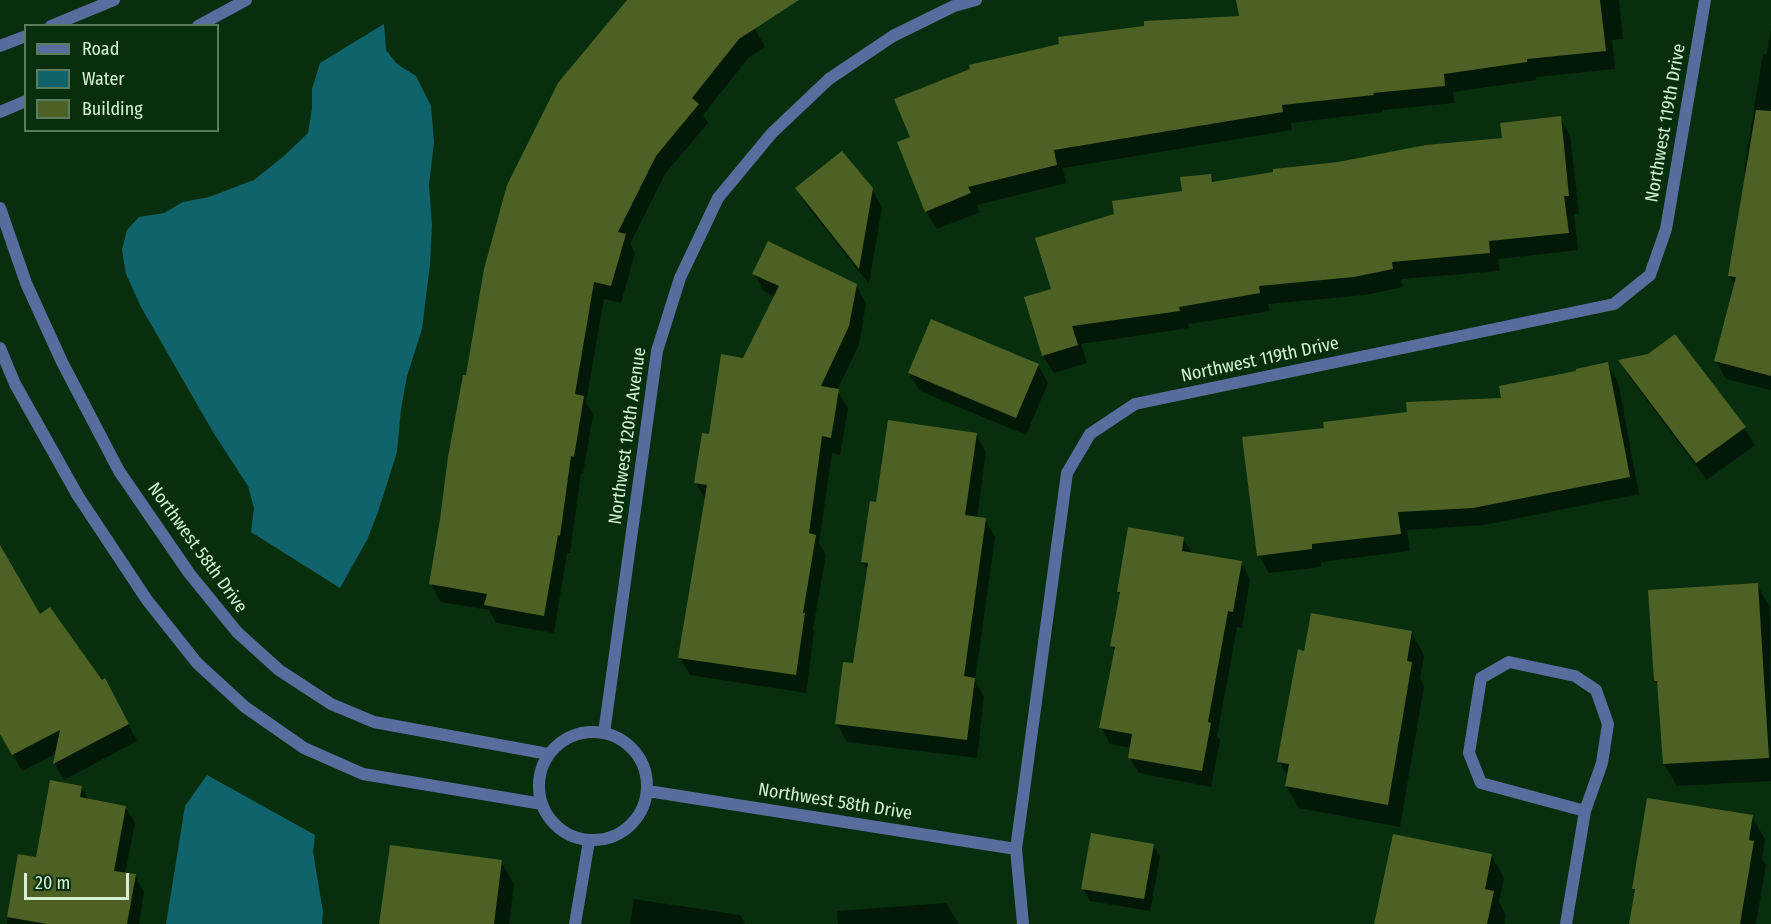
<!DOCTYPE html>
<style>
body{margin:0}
#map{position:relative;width:1771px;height:924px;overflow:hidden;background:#072e0d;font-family:"Fira Sans Condensed",sans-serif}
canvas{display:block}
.legend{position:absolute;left:24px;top:24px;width:195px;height:108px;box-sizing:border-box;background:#072e0d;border:2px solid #5a7c5e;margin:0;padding:8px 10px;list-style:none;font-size:18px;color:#d6f1d7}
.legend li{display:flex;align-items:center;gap:12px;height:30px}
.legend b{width:30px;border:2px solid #5a7c5e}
.scale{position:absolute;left:24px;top:873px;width:105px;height:27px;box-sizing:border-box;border:3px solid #d6f1d7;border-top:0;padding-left:8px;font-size:18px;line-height:21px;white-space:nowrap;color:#d6f1d7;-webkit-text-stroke:4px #072e0d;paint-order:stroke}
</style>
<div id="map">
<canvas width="1771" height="924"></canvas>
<ul class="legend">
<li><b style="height:8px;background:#576d9e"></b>Road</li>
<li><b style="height:16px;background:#10636b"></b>Water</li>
<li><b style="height:16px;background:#4c6123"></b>Building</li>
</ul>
<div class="scale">20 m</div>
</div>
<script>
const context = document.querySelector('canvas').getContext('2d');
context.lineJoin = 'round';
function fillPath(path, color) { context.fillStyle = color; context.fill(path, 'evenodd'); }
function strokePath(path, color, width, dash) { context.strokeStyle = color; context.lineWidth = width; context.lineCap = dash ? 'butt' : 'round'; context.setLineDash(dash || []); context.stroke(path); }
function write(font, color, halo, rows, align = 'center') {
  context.font = font + ' "Fira Sans Condensed",sans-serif'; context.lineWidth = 6; context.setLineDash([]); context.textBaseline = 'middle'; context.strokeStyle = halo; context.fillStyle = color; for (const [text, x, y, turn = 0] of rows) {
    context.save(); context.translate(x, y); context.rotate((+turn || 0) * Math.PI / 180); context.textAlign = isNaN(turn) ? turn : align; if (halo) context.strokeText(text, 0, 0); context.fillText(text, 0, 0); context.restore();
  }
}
fillPath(new Path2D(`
 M384,24L386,50L397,64L416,76L431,106L434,142L429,185L432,225L430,264L422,329L407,376L401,409L397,452L378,512L367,540L340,588L251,532L254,508L248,486L213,432L141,307L126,274L122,250L127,230L139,217L164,213L183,202L209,197L254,180L284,156L308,133L312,109V89L320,63Z
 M207,775L315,835L313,852L323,912L322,924H166L185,806Z`), '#10636b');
fillPath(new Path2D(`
 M633,0H719L755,29L765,47L749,57L703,115L708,123L665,174L630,244L635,253L621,303L604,299L586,402L593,415L583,474L581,473L570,553H567L554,633L496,623L489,610L441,602L431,584L467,377Z
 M1245,0H1619L1623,39L1612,40L1615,69L1536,77V80L1453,92L1454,103L1383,110V112L1291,123L1292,130L1063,168L1066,183L977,205L980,212L937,229L926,211L1241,17Z
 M1771,29V390L1726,379L1716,361L1735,285L1729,275L1746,174L1744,171L1757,91L1763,54H1767Z
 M1560,118L1570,136L1579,214H1574L1578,250L1498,259L1500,271L1401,279L1403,287L1365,295L1268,304L1270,311L1188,324L1189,328L1081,344L1087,363L1054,373L1043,356L1025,298L1053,290L1184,192L1211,176L1215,183L1504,140Z
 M797,189H872L882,207L869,284L807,206Z
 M754,274L856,285L866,303L859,345L837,390L848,408L840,455L832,453L819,543L826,554L813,629L814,632L806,693L690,675L680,658L706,501L696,483L710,435L744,359L775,297L764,291Z
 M1620,361L1744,428L1755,445L1707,480L1630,378Z
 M1607,364L1618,382L1639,494L1484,525L1407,530L1410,551L1321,562V567L1269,573L1259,556L1325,429L1409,413L1503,399Z
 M1038,365L1048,383L1026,435L920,391L909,373Z
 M976,434L986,452L977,518L985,519L995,537L975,681L984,697L977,758L847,742L837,724L854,664L868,571L863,562L878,503Z
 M1183,538L1193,555L1241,563L1250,579L1242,628L1237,627L1217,737L1220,740L1211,787L1139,773L1129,757L1131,748L1110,744L1101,727L1115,651L1112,646L1121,597L1118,592Z
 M0,552L39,616L114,697L137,741L64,780L55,764L57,753L22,771L0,731Z
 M1757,585L1770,607L1771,781L1677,786L1664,764L1659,688L1655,681Z
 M1411,632L1424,655L1420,678L1424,686L1400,827L1299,808L1286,786L1288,777L1279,761L1305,652Z
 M81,787L89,800L125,807L135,823L125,874L135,876L144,892L139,924H7L8,917L37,859Z
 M1752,817L1765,839L1762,859L1766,865L1756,924H1631L1636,893L1633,889Z
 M1153,845L1160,857L1150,911L1090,901L1083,888Z
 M1491,855L1504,878L1499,902L1506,915L1504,924H1376Z
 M501,862L514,884L509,924H381Z
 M634,899L740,915L745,924H630Z
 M946,903L959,924H838L837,911Z`), '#0007');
fillPath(new Path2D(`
 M627,0H799L739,39L692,98L699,104L656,156L618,232L626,234L611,286L594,282L575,394L584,396L574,457L571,456L560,536L558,535L544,616L484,605L487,594L429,584L440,519L448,457L463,375H466L484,269L507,185L558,83Z
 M1236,0H1600L1606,51L1527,59V62L1444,74L1445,86L1373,93L1374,95L1282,105L1283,112L1054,150L1057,165L968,187L971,193L925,212L897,142L910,137L894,99L970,69L969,65L1059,44L1058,37L1144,26V21L1239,16Z
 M1756,110L1771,111V376L1714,361L1736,277L1728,276Z
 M1561,116L1569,196H1564L1569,233L1489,241L1490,253L1392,262L1393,269L1354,277L1259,286L1260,293L1179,307L1180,311L1072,326L1078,345L1042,356L1024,297L1051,289L1035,238L1114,214L1112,201L1182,191L1180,177L1211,174L1212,182L1273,172V169L1338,162L1426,145L1502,138L1500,123Z
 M842,151L873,188L859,269L795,188Z
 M768,241L857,284L849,326L821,386L839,389L831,438L822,436L809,533L816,535L803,613H805L796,675L678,658L707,485L694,483L702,433L709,434L721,354L743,358L779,286L752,274Z
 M931,319L1039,364L1016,418L908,373Z
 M1675,334L1746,427L1696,463L1618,360L1648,354Z
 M1608,362L1630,477L1473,508L1398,512L1401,534L1312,544V549L1257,556L1242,437L1324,428L1323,422L1407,412L1406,402L1501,398L1499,386L1576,371V369Z
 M888,420L977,433L965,515L986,518L964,676L975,678L967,740L835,724L843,662L853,663L868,563L861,562L870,501L876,502Z
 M1128,527L1184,537L1182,551L1242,561L1233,612L1228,611L1208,722L1211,723L1202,771L1128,758L1132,734L1099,728L1115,647L1110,646L1120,592H1117Z
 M0,545L40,614L50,607L102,680L105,678L129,724L53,764L60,730L12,755L0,734Z
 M1758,583L1769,758L1663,764L1657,681H1654L1648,590Z
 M1311,613L1412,631L1407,661L1412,662L1388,805L1285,786L1289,764L1277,762L1298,649L1304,651Z
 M50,780L82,786L80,797L126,806L114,871L136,874L127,924H47L7,917L18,854L36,857Z
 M1647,798L1753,815L1749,840L1754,841L1740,924H1629L1635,889H1632Z
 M1091,833L1154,844L1144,899L1081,889Z
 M1393,834L1492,854L1485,889L1494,891L1487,924H1374Z
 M390,845L502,860L494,924H379Z`), '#4c6123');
strokePath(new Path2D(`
 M0,208L26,283L62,362L119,471L189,573L237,632L279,670L331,704L374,722L548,754
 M0,348L15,384L78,496L147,600L197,663L245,707L304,748L363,774L542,804
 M539 786a54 54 0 1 1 108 0a54 54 0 1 1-108 0Z
 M604,733L657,351L680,278L718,198L772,133L829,79L893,36L954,6L976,0
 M648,791L1016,849
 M575,924L589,841
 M1023,924L1016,849L1067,473L1090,434L1135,404L1614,304L1650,275L1666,229L1705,0
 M1566,924L1585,811L1602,763L1608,724L1596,690L1575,676L1509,662L1481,678L1469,753L1481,783L1585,811`), '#576d9e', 12);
strokePath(new Path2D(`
 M51,26L114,0
 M198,26L246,0
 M0,46L26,36
 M0,112L26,101`), '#576d9e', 12);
write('18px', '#d6f1d7', '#072e0d', [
 ["Northwest 119th Drive",1666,123,-80],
 ["Northwest 119th Drive",1260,360,-12],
 ["Northwest 120th Avenue",628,436,-82],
 ["Northwest 58th Drive",197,548,54],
 ["Northwest 58th Drive",835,802,9]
]);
</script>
